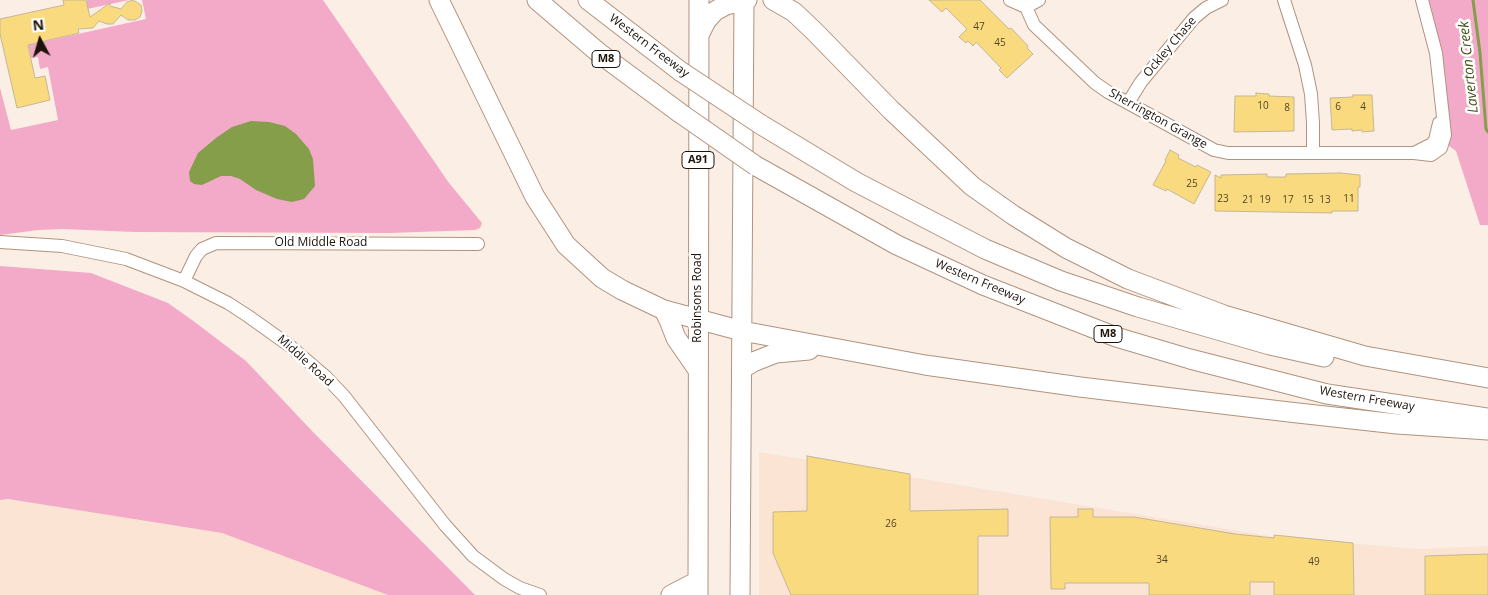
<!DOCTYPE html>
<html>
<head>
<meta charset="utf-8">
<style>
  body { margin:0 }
  #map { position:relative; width:1488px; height:595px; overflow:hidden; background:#fbeee5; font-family:"Open Sans",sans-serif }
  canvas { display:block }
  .north { position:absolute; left:15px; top:15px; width:50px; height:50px; -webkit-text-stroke:4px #fff; paint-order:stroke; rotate:354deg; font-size:14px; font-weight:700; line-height:20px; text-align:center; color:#1e130b }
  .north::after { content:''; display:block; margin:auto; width:18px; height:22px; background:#1e130b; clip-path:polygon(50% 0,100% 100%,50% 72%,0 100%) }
</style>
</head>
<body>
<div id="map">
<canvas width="1488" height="595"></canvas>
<div class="north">N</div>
</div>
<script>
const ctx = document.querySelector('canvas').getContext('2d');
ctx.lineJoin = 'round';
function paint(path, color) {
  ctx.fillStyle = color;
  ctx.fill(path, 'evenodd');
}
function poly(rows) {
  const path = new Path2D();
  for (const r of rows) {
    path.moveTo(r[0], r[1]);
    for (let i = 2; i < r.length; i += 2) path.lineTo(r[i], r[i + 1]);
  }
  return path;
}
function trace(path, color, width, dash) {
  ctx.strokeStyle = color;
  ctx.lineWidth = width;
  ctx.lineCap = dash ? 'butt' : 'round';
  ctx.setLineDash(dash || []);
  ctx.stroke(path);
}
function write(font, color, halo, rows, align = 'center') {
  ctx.font = font + ' "Open Sans",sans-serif';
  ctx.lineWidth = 5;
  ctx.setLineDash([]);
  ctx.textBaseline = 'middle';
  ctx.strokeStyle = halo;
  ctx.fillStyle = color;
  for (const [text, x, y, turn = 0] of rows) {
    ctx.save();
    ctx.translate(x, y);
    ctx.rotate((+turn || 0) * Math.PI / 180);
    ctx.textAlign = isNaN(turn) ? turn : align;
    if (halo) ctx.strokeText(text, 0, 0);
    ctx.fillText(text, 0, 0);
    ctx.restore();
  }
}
paint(poly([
  [759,452,1276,537,1419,549,1488,546,1488,595,759,595],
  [8,499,222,533,388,595,0,595,0,500]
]), '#fbe4d3');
paint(poly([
  [88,0,129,0,64,14,62,6],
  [142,0,323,0,449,183,482,223,480,228,475,230,389,233,135,232,63,229,38,230,0,235,0,88,11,130,58,120,48,67,40,69,38,57,31,58,28,45,146,19],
  [1427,0,1488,0,1488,225,1480,225,1456,151,1448,145],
  [0,266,91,273,168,303,192,320,246,361,312,431,475,595,388,595,222,533,8,499,0,500]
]), '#f3a9c8');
paint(poly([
  [251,121,269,122,285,126,296,134,309,149,313,159,315,186,304,199,292,202,277,199,256,190,240,179,231,176,221,176,202,185,194,184,190,181,189,172,198,153,216,138,232,127]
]), '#849e4a');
trace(poly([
  [1473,0,1480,53,1486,129,1488,132]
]), '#849e4a', 3);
const building = poly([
  [63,0,86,0,90,17,110,3,110,6,121,9,127,2,133,0,141,5,142,11,140,17,135,20,128,20,121,15,113,24,107,24,99,21,93,28,78,29,79,33,28,45,35,78,45,76,50,100,17,108,0,34,0,19,64,5,63,0],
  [929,0,980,0,1009,29,1011,28,1028,46,1027,48,1033,54,1007,78,999,70,1001,68,976,42,973,46,968,41,966,43,959,37,967,29,946,8,942,12,929,0],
  [1256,93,1269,94,1269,96,1294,97,1294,131,1234,132,1235,96,1256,96,1256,93],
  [1353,95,1372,95,1374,131,1362,132,1362,130,1352,131,1352,129,1332,130,1330,98,1353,97,1353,95],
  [1170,150,1179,155,1178,158,1196,167,1197,165,1211,172,1194,204,1167,189,1166,191,1153,185,1166,161,1165,160,1170,150],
  [1340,173,1360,175,1360,187,1358,187,1358,211,1332,211,1332,213,1215,211,1215,175,1221,178,1221,175,1267,174,1267,177,1286,177,1286,174,1340,173],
  [807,456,910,474,910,511,1008,509,1008,536,978,536,978,595,791,595,773,553,773,512,807,511,807,456],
  [1078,509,1093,509,1093,517,1134,517,1235,534,1274,538,1274,535,1353,543,1354,595,1274,595,1274,582,1250,582,1250,595,1149,595,1149,583,1065,583,1065,589,1051,589,1050,517,1078,517,1078,509],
  [1488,554,1488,595,1425,595,1425,556,1488,554]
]);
paint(building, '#f9da7f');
trace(building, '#c3b897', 1);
const minor = poly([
  [1010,0,1026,7,1034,25,1095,83,1108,92,1214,150,1228,153,1414,153,1431,155,1441,148,1445,135,1436,53,1422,0],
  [1284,0,1305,65,1311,94,1313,123,1313,152],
  [1026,7,1039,0],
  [1128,103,1141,82,1194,18,1206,8,1222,0],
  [1416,152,1432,144,1435,140,1439,123],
  [0,242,62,246,126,259,184,281,228,303,248,316,290,346,326,377,344,396,445,525,473,556,504,579,520,588,540,595],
  [184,281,196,256,202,249,216,243,478,244]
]);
const highway = poly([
  [439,0,535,197,566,245,602,278,622,290,664,310,742,331,925,365,1080,387,1289,412,1397,424,1488,430],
  [537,0,599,53,680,113],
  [588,0,680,71],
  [773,0,794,12,814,31,891,110,972,186,1013,215,1066,248,1128,279,1224,315,1365,356,1488,378],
  [699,35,706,21,715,11,726,5,747,0],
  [760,124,856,182,985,249,1061,281,1138,307,1270,345,1324,357],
  [756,166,897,245,983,285,1116,337,1190,359,1327,394,1488,418],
  [664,310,669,320,676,338,698,370],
  [742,369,753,362,776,353,809,350],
  [671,595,698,581],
  [698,595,699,0],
  [740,595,744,0]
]);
trace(minor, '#b1937e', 14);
trace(highway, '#b1937e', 21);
trace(minor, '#fff', 12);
trace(highway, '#fff', 19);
const highwayBridge = poly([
  [680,71,760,124],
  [680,113,756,166]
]);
trace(highwayBridge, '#b1937e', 21, []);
trace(highwayBridge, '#fff', 19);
write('10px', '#554528', null, [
  ["47",979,27],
  ["45",1000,43],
  ["10",1263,106],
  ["6",1338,107],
  ["4",1363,107],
  ["8",1287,108],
  ["25",1192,184],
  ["23",1223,199],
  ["11",1349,199],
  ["21",1248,200],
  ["19",1265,200],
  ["17",1288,200],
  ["15",1308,200],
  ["13",1325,200],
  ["26",891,524],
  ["34",1162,560],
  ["49",1314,562]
]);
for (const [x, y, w] of [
  [606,59,28],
  [698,160,32],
  [1108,334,28]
]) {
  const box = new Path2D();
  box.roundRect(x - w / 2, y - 8.5, w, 17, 4);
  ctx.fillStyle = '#fff';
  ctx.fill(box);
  trace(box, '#1e130b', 1);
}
write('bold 11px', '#1e130b', null, [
  ["M8",606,59],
  ["A91",698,160],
  ["M8",1108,334]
]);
write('12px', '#1e130b', '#fff', [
  ["Western Freeway",649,46,37],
  ["Ockley Chase",1170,47,-50],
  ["Sherrington Grange",1158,119,29],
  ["Old Middle Road",321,243],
  ["Western Freeway",980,282,23],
  ["Robinsons Road",698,298,-90],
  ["Middle Road",305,361,42],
  ["Western Freeway",1367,399,10]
]);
write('italic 14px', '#415316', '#fff', [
  ["Laverton Creek",1469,67,-96]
]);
</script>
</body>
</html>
